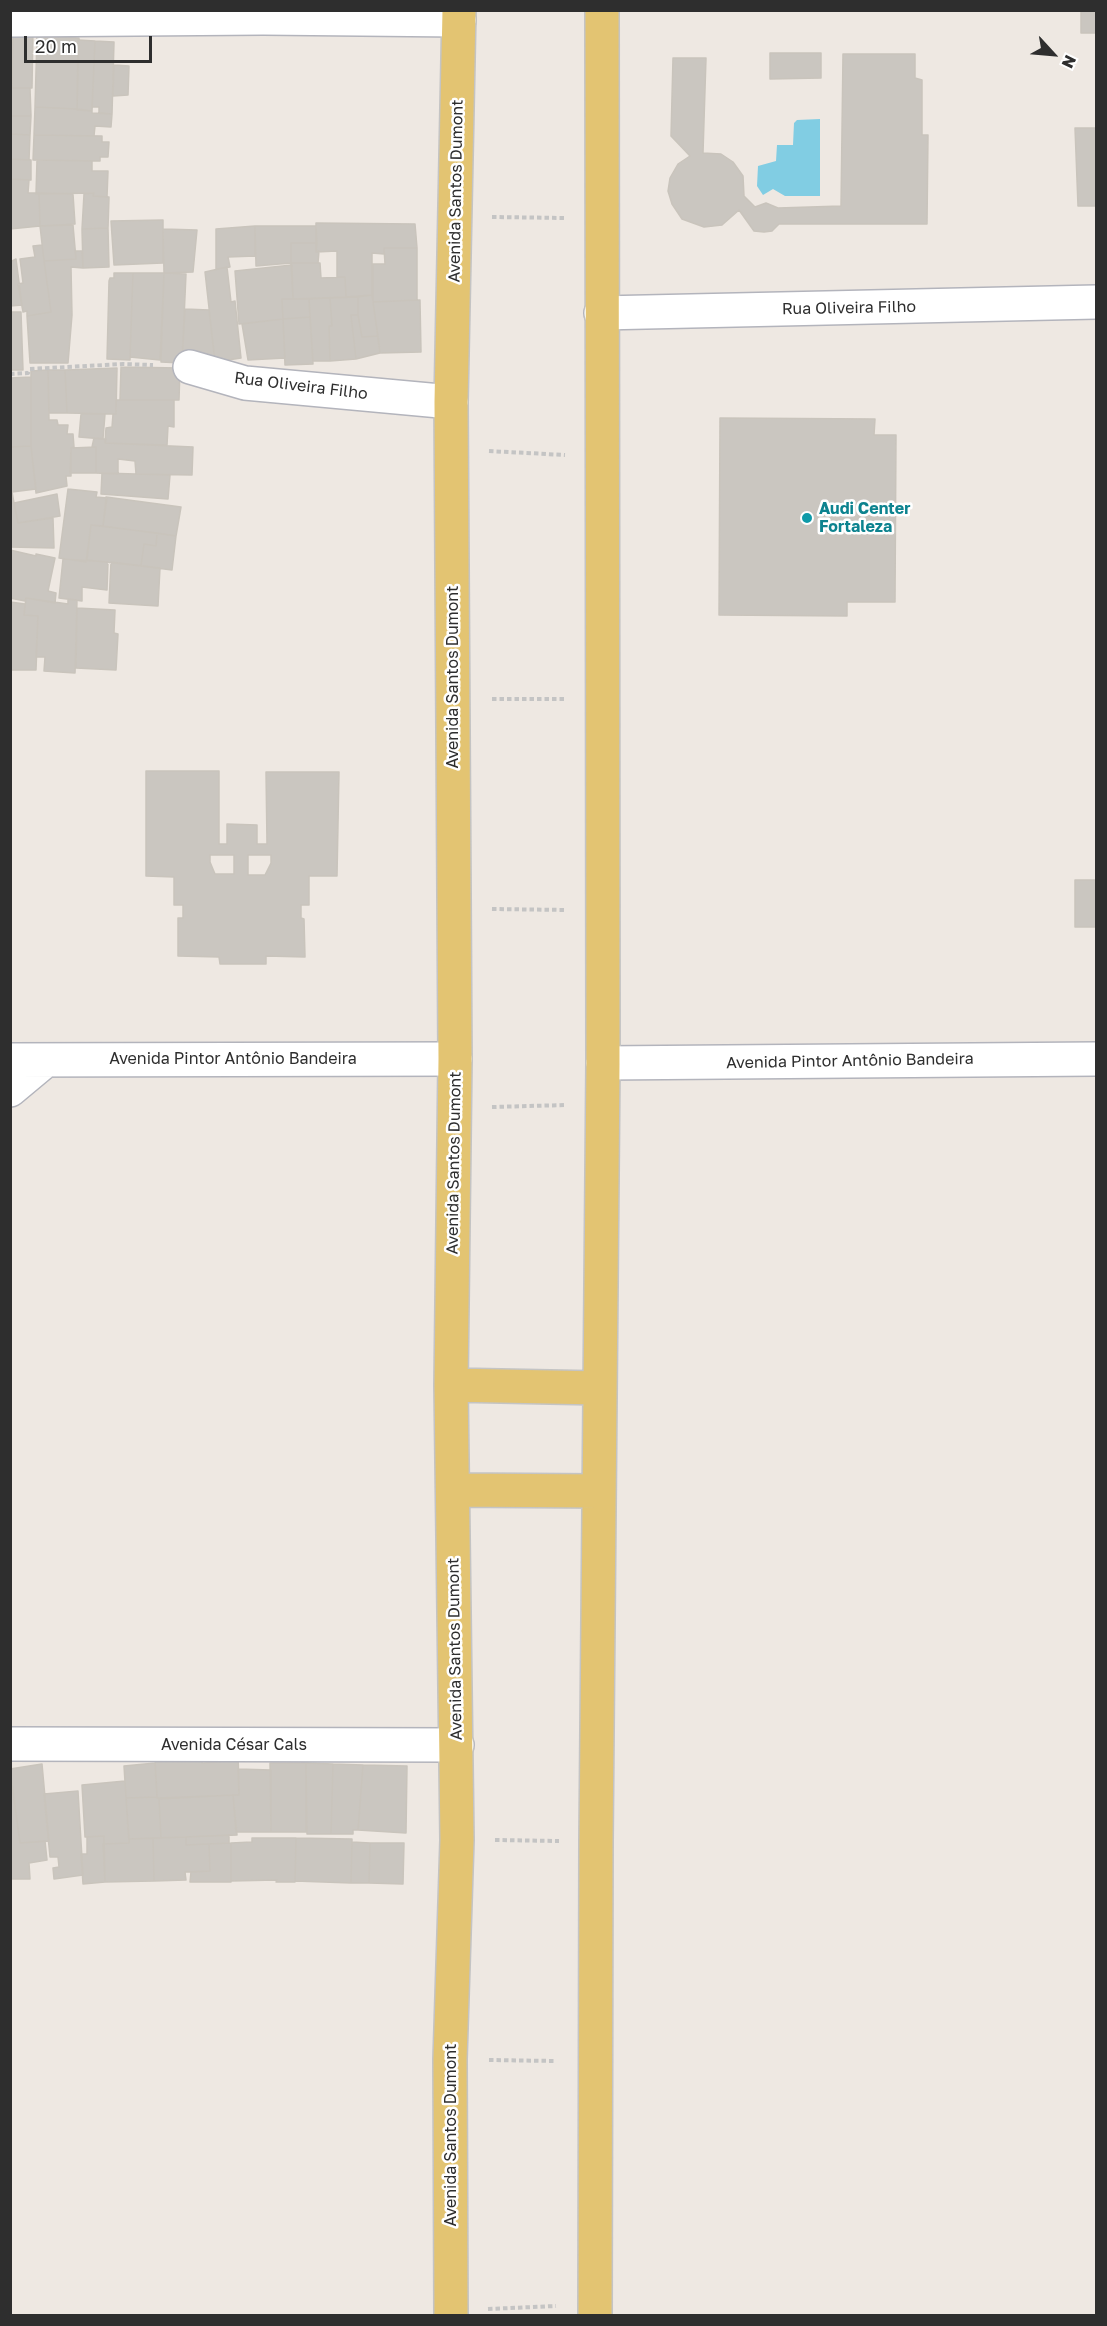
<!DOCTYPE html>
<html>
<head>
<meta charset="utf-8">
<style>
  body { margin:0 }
  #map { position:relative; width:1107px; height:2326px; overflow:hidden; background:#eee8e2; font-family:"Golos Text",sans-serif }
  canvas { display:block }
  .frame { position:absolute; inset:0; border:12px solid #2e2e2e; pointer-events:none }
  .north { position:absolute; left:1023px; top:24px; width:60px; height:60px; -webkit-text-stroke:4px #fff; paint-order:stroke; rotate:116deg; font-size:16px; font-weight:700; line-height:24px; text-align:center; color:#2e2e2e }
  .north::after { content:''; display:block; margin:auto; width:21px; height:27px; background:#2e2e2e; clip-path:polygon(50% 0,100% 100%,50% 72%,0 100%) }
  .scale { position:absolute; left:24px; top:36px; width:128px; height:27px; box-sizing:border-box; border:3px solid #2e2e2e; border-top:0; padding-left:8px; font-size:18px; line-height:21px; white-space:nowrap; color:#2e2e2e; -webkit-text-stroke:4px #fff; paint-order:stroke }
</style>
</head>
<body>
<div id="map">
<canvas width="1107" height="2326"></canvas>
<div class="frame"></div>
<div class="north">N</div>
<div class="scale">20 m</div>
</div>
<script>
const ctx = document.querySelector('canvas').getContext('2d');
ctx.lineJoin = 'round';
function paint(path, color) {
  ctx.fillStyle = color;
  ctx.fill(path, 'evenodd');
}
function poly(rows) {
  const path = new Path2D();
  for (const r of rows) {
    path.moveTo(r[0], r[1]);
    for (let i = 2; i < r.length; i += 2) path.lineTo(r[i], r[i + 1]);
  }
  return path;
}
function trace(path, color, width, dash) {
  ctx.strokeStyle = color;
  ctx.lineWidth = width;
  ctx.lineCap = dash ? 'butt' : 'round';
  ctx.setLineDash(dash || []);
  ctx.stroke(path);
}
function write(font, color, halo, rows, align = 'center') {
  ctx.font = font + ' "Golos Text",sans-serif';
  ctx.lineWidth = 5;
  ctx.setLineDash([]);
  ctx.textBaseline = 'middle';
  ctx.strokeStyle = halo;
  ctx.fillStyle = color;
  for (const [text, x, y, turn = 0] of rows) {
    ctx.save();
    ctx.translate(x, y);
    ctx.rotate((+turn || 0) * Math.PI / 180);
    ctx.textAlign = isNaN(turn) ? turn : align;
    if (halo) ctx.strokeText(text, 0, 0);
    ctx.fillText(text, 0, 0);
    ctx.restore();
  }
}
paint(poly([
  [820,119,820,196,785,196,773,189,763,195,757,186,758,166,776,161,777,145,793,145,794,123,797,120]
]), '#81cde3');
const building = poly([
  [1081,10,1096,10,1096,33,1081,33,1081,10],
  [13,29,33,30,32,88,12,88,13,29],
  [37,36,79,38,77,109,35,107,37,36],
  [78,40,95,41,92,111,77,110,78,40],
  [95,41,114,42,112,114,99,113,99,107,92,107,95,41],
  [770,53,821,53,821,78,770,79,770,53],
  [843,54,915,54,915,78,922,80,922,135,928,135,927,224,779,224,772,231,764,232,754,231,739,210,722,225,704,227,682,219,672,204,668,191,670,178,678,164,690,156,671,136,673,58,706,58,703,153,721,154,733,162,743,176,744,196,755,207,766,203,778,208,841,206,843,54],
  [114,65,129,66,128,95,113,96,114,65],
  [10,88,30,88,31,116,10,116,10,88],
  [35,107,77,109,92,111,92,113,112,114,111,127,95,126,94,136,34,135,35,107],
  [10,116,31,116,30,135,10,134,10,116],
  [1075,128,1096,128,1096,206,1078,206,1075,128],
  [10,134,30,135,29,160,10,159,10,134],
  [34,135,102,136,102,142,109,142,108,157,100,157,100,161,33,160,34,135],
  [10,159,31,160,31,180,10,179,10,159],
  [37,160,92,161,92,171,108,171,107,197,93,196,94,193,36,194,37,160],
  [10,179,29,180,28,193,39,193,40,226,10,229,10,179],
  [39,193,73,194,75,224,40,226,39,193],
  [94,193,93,196,109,197,108,228,82,229,84,194,94,193],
  [163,220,163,263,114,265,111,221,163,220],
  [316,223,415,224,417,248,384,248,384,254,372,253,372,295,346,297,345,277,337,277,337,251,316,252,316,223],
  [73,225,76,259,44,261,40,226,73,225],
  [255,226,255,256,228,257,230,267,216,269,216,229,255,226],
  [255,226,316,226,317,243,291,243,291,263,256,266,255,226],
  [108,228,109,267,83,268,82,229,108,228],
  [163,229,197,230,193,272,164,273,163,229],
  [291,243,317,243,316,252,319,251,318,263,291,263,291,243],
  [42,245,51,312,27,316,27,311,23,312,18,284,23,283,20,259,35,257,33,246,42,245],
  [384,248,417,248,417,300,373,302,373,264,385,264,384,248],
  [75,251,82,251,83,268,71,267,72,315,68,363,30,363,27,316,51,312,44,261,76,259,75,251],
  [16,259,22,305,10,306,10,262,16,259],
  [291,263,320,263,321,278,345,277,346,297,293,299,291,263],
  [292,265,293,299,282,299,283,319,239,324,235,271,292,265],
  [227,267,231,302,235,301,241,358,215,362,205,272,227,267],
  [114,273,133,273,130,360,107,359,109,281,110,278,114,278,114,273],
  [133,273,164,273,160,360,130,357,133,273],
  [164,273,186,274,182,363,161,362,164,273],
  [372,295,378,336,362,337,358,315,358,297,372,295],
  [358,297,358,315,351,315,356,359,330,361,329,326,332,326,330,298,358,297],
  [330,298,332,326,329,326,330,361,313,361,309,299,330,298],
  [282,299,309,299,310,317,283,319,282,299],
  [420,300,421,352,380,353,373,302,420,300],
  [185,309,209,310,215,362,182,363,185,309],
  [10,312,21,312,23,370,10,370,10,312],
  [351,315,358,315,362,337,378,336,380,353,356,359,351,315],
  [310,317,313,364,285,365,283,319,310,317],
  [283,319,285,358,248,360,242,324,283,319],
  [121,367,180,368,179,400,120,400,121,367],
  [117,368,116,414,67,413,65,370,117,368],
  [48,370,49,420,57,420,58,425,68,425,67,434,73,434,74,447,71,448,71,476,66,476,67,486,36,493,31,446,31,371,48,370],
  [48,370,65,370,67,413,49,413,48,370],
  [31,377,31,446,10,447,10,378,31,377],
  [116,400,174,400,174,427,168,426,167,445,105,443,106,428,112,427,113,414,116,414,116,400],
  [81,414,105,414,103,439,79,437,81,414],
  [720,418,875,419,874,435,896,435,895,602,847,602,847,616,719,615,720,418],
  [94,438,106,439,105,443,193,447,192,475,136,474,135,461,118,459,118,474,96,473,96,447,92,447,94,438],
  [31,446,36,489,12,492,14,503,10,503,10,447,31,446],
  [96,447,96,473,70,473,71,448,96,447],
  [102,473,170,475,168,499,101,494,102,473],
  [68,489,97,492,96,497,107,498,103,526,91,525,86,562,59,558,68,489],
  [57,494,60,516,18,523,14,503,57,494],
  [106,497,181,507,176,536,103,526,106,497],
  [10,503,14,503,18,523,53,518,54,548,10,547,10,503],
  [91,525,157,533,156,546,144,544,141,566,87,560,91,525],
  [157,533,176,536,172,570,141,566,144,544,156,546,157,533],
  [10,550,36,556,36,554,55,558,48,591,56,593,55,603,26,598,25,601,10,598,10,550],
  [63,559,108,562,107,590,82,587,82,601,59,598,63,559],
  [111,562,160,568,158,606,109,603,111,562],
  [26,598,68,604,68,599,77,600,75,673,44,671,45,657,36,657,38,616,24,615,26,598],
  [10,602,25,604,24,615,38,616,36,670,10,670,10,602],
  [77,608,115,610,114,633,118,634,116,670,76,668,77,608],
  [146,771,219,771,219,844,227,844,227,824,257,825,257,844,267,844,266,772,339,772,337,876,309,876,309,905,301,905,301,918,304,919,305,957,266,956,266,964,220,964,219,957,178,956,178,918,183,918,183,905,174,905,174,877,146,876,146,771],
  [210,855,234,855,234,874,215,874,210,862,210,855],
  [248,855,271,855,271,863,265,875,248,875,248,855],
  [1075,880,1096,880,1096,927,1075,927,1075,880],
  [220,1751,238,1751,239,1795,157,1798,155,1758,202,1756,202,1763,220,1762,220,1751],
  [155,1763,157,1797,126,1798,124,1766,155,1763],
  [270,1763,306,1763,306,1832,271,1832,270,1763],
  [306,1763,333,1764,331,1834,307,1834,306,1763],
  [42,1764,49,1841,20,1843,10,1769,42,1764],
  [333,1764,363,1765,358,1830,353,1830,353,1834,331,1834,333,1764],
  [363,1765,407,1766,406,1833,358,1830,363,1765],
  [238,1769,271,1770,271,1832,236,1832,233,1795,239,1795,238,1769],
  [10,1771,20,1843,45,1841,47,1860,29,1863,30,1879,10,1879,10,1771],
  [125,1781,129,1843,104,1844,104,1836,85,1837,82,1785,125,1781],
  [78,1791,83,1875,54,1879,53,1868,59,1867,58,1857,50,1857,44,1794,78,1791],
  [233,1795,237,1835,161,1838,159,1799,233,1795],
  [157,1797,159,1799,161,1838,129,1839,126,1798,157,1797],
  [229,1835,229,1843,186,1845,186,1837,229,1835],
  [104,1836,105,1882,83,1884,81,1854,87,1854,87,1837,104,1836],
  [186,1837,186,1845,209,1844,210,1871,185,1872,186,1880,154,1881,153,1838,186,1837],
  [153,1838,154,1881,105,1882,103,1844,129,1843,129,1839,153,1838],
  [252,1838,296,1838,295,1882,276,1882,277,1880,231,1881,231,1843,252,1842,252,1838],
  [296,1838,352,1839,351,1883,295,1881,296,1838],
  [352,1842,370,1843,369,1883,351,1883,352,1842],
  [231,1843,231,1882,190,1882,191,1872,210,1871,209,1844,231,1843],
  [370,1843,404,1843,403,1884,369,1883,370,1843]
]);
paint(building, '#cac6c0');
trace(building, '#c9c4bc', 1.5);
const street = poly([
  [10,20,263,18,459,20],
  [601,313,1096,302],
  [190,367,245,383,451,402],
  [10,1060,455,1059],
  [603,1063,1096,1059],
  [10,1090,46,1060],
  [10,1744,457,1745]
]);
const primary = poly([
  [451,1385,600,1388],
  [453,1490,599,1491],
  [451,2316,450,2059,457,1840,451,1385,455,1059,451,402,459,10],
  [595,2316,596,1841,603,1063,602,10]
]);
trace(street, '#b3b4bc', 36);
trace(primary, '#c4c4c4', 36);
trace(poly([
  [492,217,565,218],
  [10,374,28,373,30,369,123,364,153,365],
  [489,451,565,455],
  [492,699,566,699],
  [492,909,566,910],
  [492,1107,566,1105],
  [495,1840,559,1841],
  [489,2060,556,2061],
  [488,2309,556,2306]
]), '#c4c4c4', 4, [4.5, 3]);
trace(street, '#fff', 33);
trace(primary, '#e3c472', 33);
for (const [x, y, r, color] of [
  [807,518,6,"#0f9aa8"]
]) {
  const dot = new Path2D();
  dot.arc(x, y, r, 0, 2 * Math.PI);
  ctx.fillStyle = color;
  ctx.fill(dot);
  trace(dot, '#fff', 2);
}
write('16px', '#2e2e2e', '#fff', [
  ["Avenida Santos Dumont",456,191,-89],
  ["Rua Oliveira Filho",849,308,-1],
  ["Rua Oliveira Filho",301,386,7],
  ["Avenida Santos Dumont",453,677,-90],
  ["Avenida Pintor Antônio Bandeira",233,1059],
  ["Avenida Pintor Antônio Bandeira",850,1061,-1],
  ["Avenida Santos Dumont",454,1163,-89],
  ["Avenida Santos Dumont",455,1649,-91],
  ["Avenida César Cals",234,1745],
  ["Avenida Santos Dumont",451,2135,-90]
]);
write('bold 16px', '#0d838f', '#fff', [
  ["Audi Center",819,509],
  ["Fortaleza",819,527]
], 'left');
</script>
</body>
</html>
